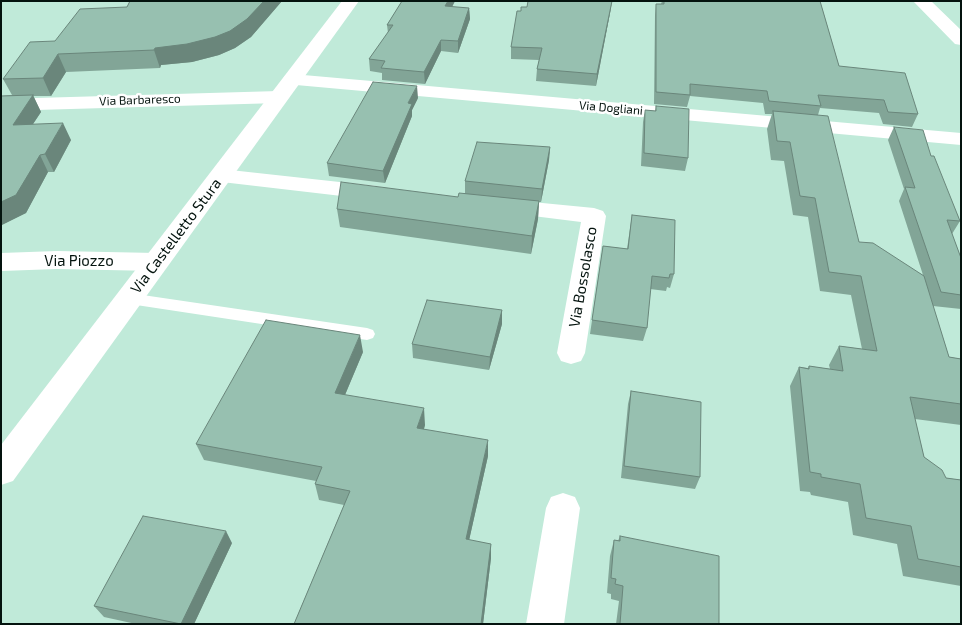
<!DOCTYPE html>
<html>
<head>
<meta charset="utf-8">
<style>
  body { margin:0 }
  #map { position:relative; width:962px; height:625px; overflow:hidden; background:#c0ead9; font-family:"Exo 2",sans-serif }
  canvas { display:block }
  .frame { position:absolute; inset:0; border:2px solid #04130e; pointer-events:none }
</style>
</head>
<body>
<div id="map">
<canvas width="962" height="625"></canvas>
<div class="frame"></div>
</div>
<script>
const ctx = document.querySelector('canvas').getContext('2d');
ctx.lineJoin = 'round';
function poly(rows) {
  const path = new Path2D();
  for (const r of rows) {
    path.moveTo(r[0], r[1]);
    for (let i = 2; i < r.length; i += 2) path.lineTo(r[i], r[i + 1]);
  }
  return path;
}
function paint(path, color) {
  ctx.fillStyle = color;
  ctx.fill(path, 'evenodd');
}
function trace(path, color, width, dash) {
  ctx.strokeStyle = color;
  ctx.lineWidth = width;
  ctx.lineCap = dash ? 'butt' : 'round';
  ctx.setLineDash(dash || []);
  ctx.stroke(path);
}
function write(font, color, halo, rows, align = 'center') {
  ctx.font = font + ' "Exo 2",sans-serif';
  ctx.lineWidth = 5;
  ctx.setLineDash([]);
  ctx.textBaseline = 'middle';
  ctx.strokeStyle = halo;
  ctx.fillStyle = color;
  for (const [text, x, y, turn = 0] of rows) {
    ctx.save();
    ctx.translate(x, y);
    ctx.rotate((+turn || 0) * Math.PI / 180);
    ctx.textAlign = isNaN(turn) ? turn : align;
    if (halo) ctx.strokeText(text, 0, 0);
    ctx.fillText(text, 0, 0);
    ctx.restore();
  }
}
paint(poly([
  [129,293,367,328,373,330,375,334,373,338,367,340,123,303,121,299,123,295,129,293]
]), '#fff');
paint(poly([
  [913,1,931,1,961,30,961,45,955,44,913,1],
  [292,74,961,133,961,145,285,84,282,80,285,76,292,74],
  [279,91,286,93,289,97,286,101,279,103,1,111,1,99,279,91],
  [221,169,376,186,384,188,388,193,384,198,376,200,213,181,210,176,213,171,221,169],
  [501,199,594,208,603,211,606,216,585,353,581,361,571,364,561,361,557,353,581,222,493,211,489,206,493,201,501,199],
  [57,251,156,253,165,256,169,262,165,268,156,271,57,269,1,271,1,253,57,251],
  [563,493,575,497,580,508,564,624,526,624,546,508,551,497,563,493]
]), '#fff');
paint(poly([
  [342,1,359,1,13,481,1,485,1,445,342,1]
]), '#fff');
paint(poly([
  [130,1,282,1,251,37,235,48,219,55,192,62,161,65,160,68,66,72,51,96,33,96,41,112,33,124,71,140,54,172,48,172,26,213,1,225,1,96,12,95,3,79,55,41,127,7],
  [402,1,455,1,452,7,469,8,470,19,458,53,441,51,425,84,382,80,382,73,370,71,369,59,388,33,387,25],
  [612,1,610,13,596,86,536,81,537,69,539,60,511,59,511,47,521,11],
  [662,1,820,1,839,66,918,114,912,127,883,124,879,113,820,108,818,115,859,242,923,275,899,201,904,189,888,140,894,127,931,156,960,221,952,234,961,258,961,309,933,306,949,357,961,359,961,425,915,419,924,457,946,478,961,480,961,586,903,576,897,544,853,535,848,502,811,495,810,492,800,491,790,386,799,367,808,368,809,366,830,369,829,365,839,346,862,349,851,295,820,291,808,217,793,215,784,161,771,160,767,129,772,114,765,114,763,103,690,96,687,107,654,104,655,15,656,4,661,4],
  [418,98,412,110,412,116,385,183,329,176,327,163],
  [656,106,688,158,685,171,641,166,643,122,645,110,655,111],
  [550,147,549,160,541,202,539,202,538,219,531,254,340,227,337,209,458,197,465,193,465,181],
  [632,215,674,274,670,288,667,287,666,291,650,289,647,328,643,341,590,334,603,246,627,249],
  [502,310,502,324,489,370,413,358,412,344],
  [363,352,345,395,425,425,424,429,488,456,469,540,491,544,491,558,483,624,294,624,344,505,319,500,315,484,316,481,204,460,196,444],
  [631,391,700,477,695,489,621,478,628,404],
  [620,536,719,624,616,624,619,601,611,599,611,594,607,593,610,556,614,540,618,541],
  [232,543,194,624,136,624,104,617,94,606]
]), '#82a597');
paint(poly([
  [264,1,282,1,251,37,235,48,219,55,192,62,161,65,160,68,154,50,155,48],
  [448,1,455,1,446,18,445,6],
  [612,1,610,13,596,86,597,74],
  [469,8,470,19,458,53,458,41],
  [441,40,441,51,425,84,424,72],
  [58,54,66,72,51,96,43,78],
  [417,86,418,98,412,110,412,116,385,183,383,171,408,103],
  [33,95,41,112,21,142,13,125],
  [63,123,71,140,54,172,45,154],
  [550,147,549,160,541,202,542,189],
  [40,155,48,172,26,213,2,225,1,223,1,202],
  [539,201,538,219,531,254,532,236],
  [502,310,502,324,489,370,490,357],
  [360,335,363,352,339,409,335,393],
  [424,408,425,425,419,444,417,428],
  [488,440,488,456,466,554,466,539],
  [226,531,232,543,194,624,181,624],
  [491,544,491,558,483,624,481,624]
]), '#6a867b');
const building = poly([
  [130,1,264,1,247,19,230,31,215,37,187,44,155,48,154,50,58,54,43,78,3,79,30,42,55,41,80,9,127,7,130,1],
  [402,1,448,1,445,6,469,8,458,41,441,40,424,72,381,68,385,61,369,59,393,25,387,25,402,1],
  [528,1,612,1,597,74,537,69,542,48,511,47,517,11,521,11,521,7,527,7,528,1],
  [664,1,820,1,839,66,905,73,918,114,888,112,884,100,818,95,821,106,769,101,767,91,690,84,690,95,656,92,656,4,664,4,664,1],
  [373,82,417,86,408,103,412,104,383,171,327,163,373,82],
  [33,95,13,125,63,123,45,154,40,155,16,195,1,202,1,96,33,95],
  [656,106,689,109,688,158,644,153,645,110,656,111,656,106],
  [773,111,828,116,859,242,873,243,924,276,949,357,961,359,961,404,910,397,924,457,942,470,946,478,961,480,961,567,918,559,911,526,866,518,860,484,821,477,821,474,810,472,799,367,809,369,809,366,843,371,839,346,877,351,861,276,829,272,815,198,800,196,790,142,777,141,773,111],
  [894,127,923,130,931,156,934,156,960,221,947,220,961,258,961,295,941,292,905,187,915,188,894,127],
  [477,142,550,147,542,189,465,181,477,142],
  [341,182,458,197,459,193,539,201,532,236,337,209,341,182],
  [632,215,675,220,674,274,670,274,669,278,652,276,647,328,592,320,603,246,628,249,632,215],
  [427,300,502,310,490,357,412,344,427,300],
  [266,320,360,335,335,393,424,408,417,428,488,440,466,539,491,544,481,624,294,624,350,491,315,484,322,467,196,444,266,320],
  [631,391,701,402,700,477,624,466,631,391],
  [143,516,226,531,181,624,94,606,143,516],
  [620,536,719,556,719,624,620,624,623,586,615,584,616,579,611,578,614,540,620,541,620,536]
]);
paint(building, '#97c0b0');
trace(building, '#6a867b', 1);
write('12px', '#04130e', '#fff', [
  ["Via Barbaresco",140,100,-2],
  ["Via Dogliani",611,108,5]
]);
write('15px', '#04130e', '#fff', [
  ["Via Castelletto Stura",176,236,-53],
  ["Via Piozzo",79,261],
  ["Via Bossolasco",583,277,-80]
]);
</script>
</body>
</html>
